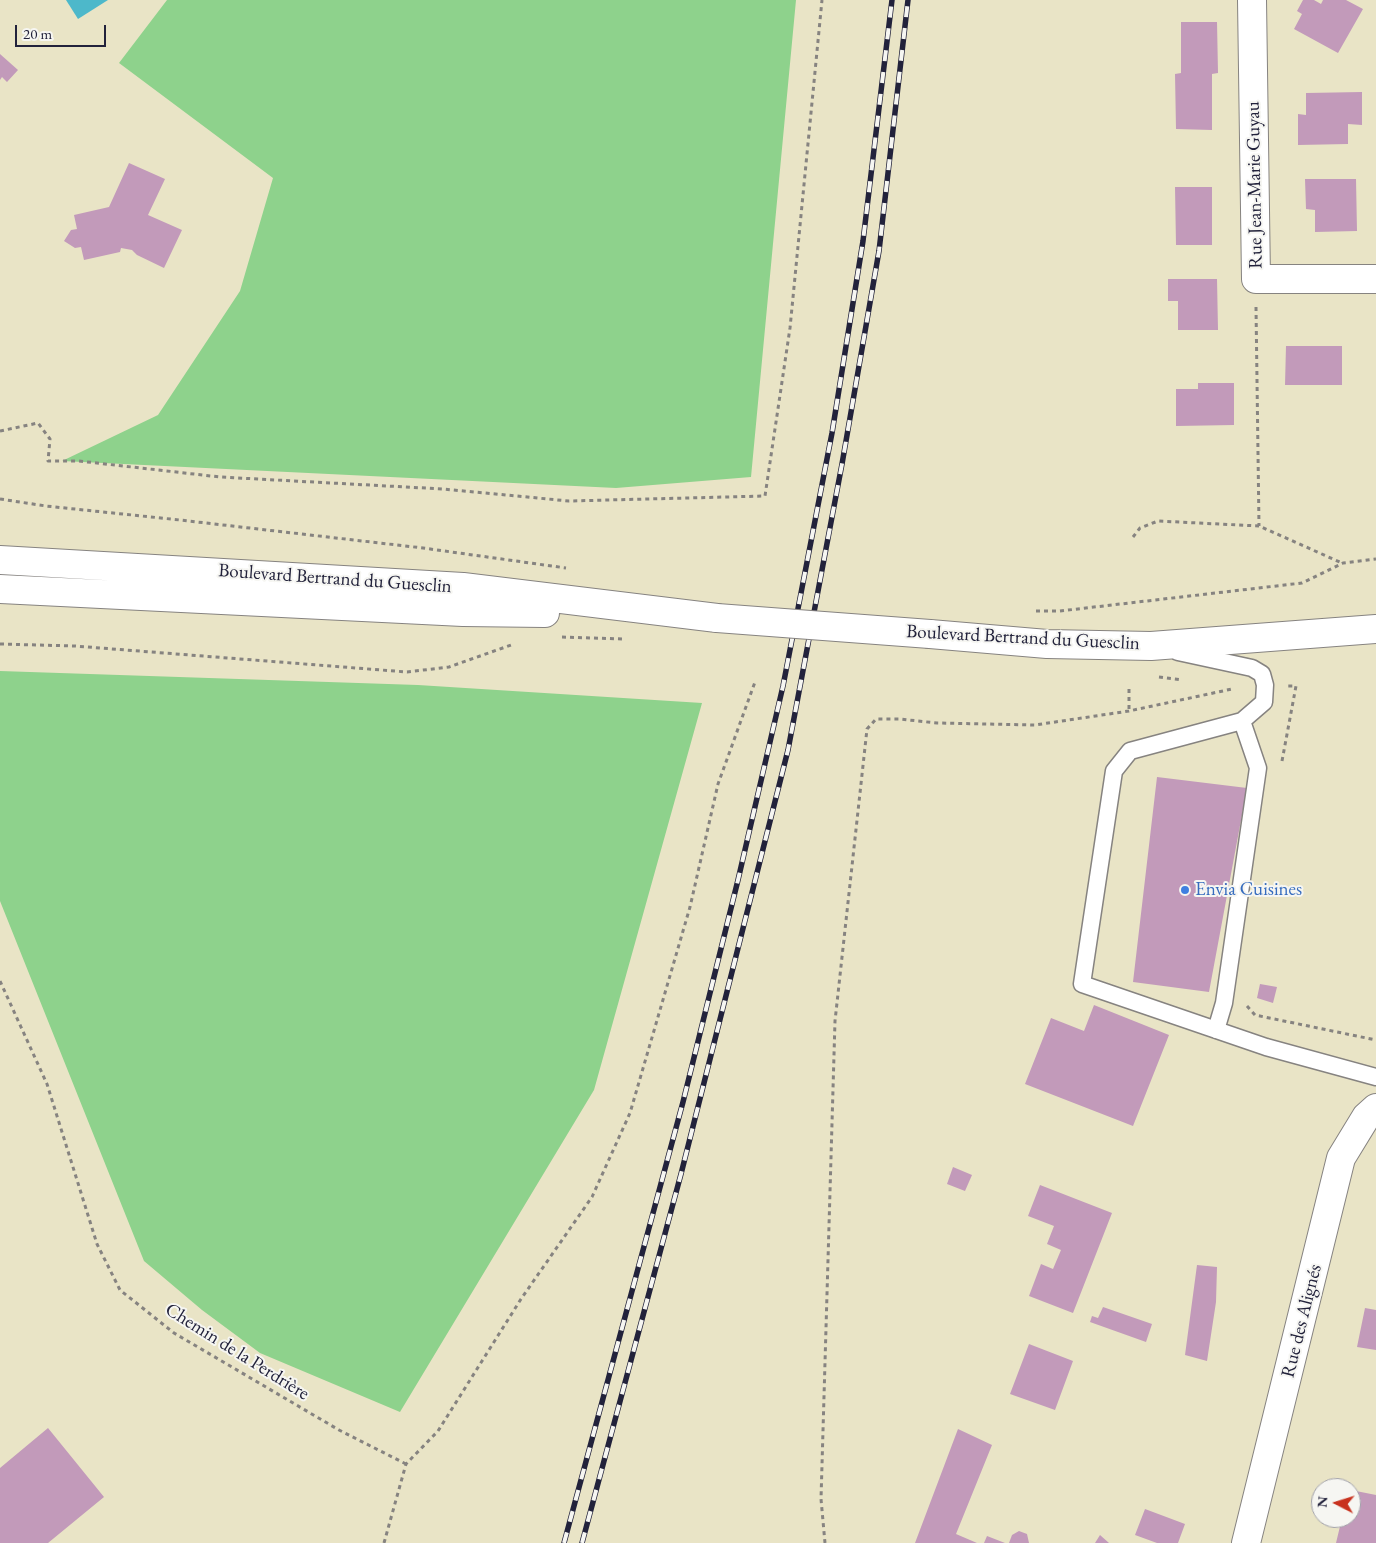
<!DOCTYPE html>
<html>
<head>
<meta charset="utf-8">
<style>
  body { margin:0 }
  #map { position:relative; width:1376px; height:1543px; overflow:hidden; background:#e9e4c6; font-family:"EB Garamond",serif }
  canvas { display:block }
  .north { position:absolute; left:1311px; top:1478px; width:50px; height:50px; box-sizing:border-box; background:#f6f6f2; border:1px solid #a1a1a9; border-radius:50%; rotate:275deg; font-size:14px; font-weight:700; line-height:20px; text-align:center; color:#22223b }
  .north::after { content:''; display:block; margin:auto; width:18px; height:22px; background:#c8321e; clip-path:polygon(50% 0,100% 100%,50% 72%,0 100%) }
  .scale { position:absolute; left:15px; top:25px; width:91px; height:22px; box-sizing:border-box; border:2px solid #22223b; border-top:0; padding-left:6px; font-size:15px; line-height:18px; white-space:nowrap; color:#22223b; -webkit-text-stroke:4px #f6f6f2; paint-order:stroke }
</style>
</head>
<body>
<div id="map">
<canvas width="1376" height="1543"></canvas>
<div class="north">N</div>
<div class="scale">20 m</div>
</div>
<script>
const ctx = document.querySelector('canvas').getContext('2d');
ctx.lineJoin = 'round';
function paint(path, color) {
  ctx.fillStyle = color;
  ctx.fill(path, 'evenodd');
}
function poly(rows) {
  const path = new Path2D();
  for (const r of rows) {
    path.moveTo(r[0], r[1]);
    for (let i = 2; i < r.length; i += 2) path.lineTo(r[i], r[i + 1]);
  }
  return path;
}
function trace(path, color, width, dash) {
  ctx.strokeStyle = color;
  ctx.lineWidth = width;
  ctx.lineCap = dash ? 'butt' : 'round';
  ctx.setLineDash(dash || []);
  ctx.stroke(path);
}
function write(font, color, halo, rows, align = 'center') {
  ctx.font = font + ' "EB Garamond",serif';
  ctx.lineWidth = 4;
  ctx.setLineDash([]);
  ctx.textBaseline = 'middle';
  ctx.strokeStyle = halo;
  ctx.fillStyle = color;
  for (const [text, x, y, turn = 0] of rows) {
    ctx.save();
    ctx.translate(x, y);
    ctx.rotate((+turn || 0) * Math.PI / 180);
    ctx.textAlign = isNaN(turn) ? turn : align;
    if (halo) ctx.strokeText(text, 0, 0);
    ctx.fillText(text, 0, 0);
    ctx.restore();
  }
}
paint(poly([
  [167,0,796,0,751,477,616,488,62,461,158,415,240,291,273,178,119,63],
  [0,671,418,685,702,703,594,1090,400,1412,260,1353,202,1310,144,1261,0,901]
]), '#8ed28c');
paint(poly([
  [66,0,108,0,78,19]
]), '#4db8ca');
paint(poly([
  [1303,0,1314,0,1321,4,1323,0,1346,0,1363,9,1338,53,1294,29,1302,14,1297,11],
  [1181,22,1217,22,1218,73,1212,74,1212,130,1176,129,1175,74,1181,73],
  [0,54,18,70,7,82,2,77,0,80],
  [1362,92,1362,125,1348,124,1348,144,1298,145,1298,114,1306,115,1306,93],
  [129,163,165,179,148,215,182,230,164,268,137,255,132,250,121,248,120,252,84,260,81,247,75,248,64,241,71,230,77,229,74,215,109,207],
  [1305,179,1356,179,1357,231,1315,232,1315,210,1306,209],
  [1175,187,1212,187,1212,245,1176,245],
  [1168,279,1217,279,1218,330,1178,330,1178,301,1168,301],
  [1286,346,1342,346,1342,385,1285,385],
  [1198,383,1234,383,1234,425,1176,426,1176,389,1198,389],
  [1157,777,1247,788,1209,992,1133,982],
  [1260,984,1277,987,1273,1003,1257,998],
  [1094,1005,1169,1035,1133,1126,1025,1084,1051,1018,1084,1031],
  [953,1167,972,1175,965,1191,947,1184],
  [1040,1185,1112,1213,1073,1313,1029,1296,1041,1264,1053,1269,1061,1250,1047,1244,1054,1226,1028,1216],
  [1197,1265,1217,1267,1216,1302,1207,1361,1185,1355],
  [1103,1307,1152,1324,1146,1342,1090,1322,1092,1316,1098,1318],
  [1365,1308,1376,1310,1376,1350,1357,1347],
  [1029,1344,1073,1361,1055,1410,1010,1394],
  [48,1428,104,1497,48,1543,0,1543,0,1468],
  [958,1429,992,1445,956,1534,977,1543,915,1543],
  [1351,1490,1376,1495,1376,1543,1336,1543,1342,1518,1351,1518],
  [1145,1509,1185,1524,1178,1543,1157,1543,1135,1535],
  [1019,1531,1027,1534,1029,1543,1009,1543,1012,1535],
  [1100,1535,1109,1543,1095,1543],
  [987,1536,1005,1543,984,1543]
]), '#c29aba');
const lane = poly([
  [1178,652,1252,668,1262,674,1265,685,1264,702,1242,721,1130,751,1114,771,1082,984,1266,1047,1376,1077],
  [1216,1030,1224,1003,1258,768,1242,721]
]);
const street = poly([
  [1252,0,1256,279,1376,279],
  [1246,1543,1341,1158,1366,1117,1376,1108]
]);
const primary = poly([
  [0,560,463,587,717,618],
  [0,589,463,612,545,613],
  [930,634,1047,644,1151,646,1376,629]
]);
trace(lane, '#868380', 19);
trace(street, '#868380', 30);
trace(primary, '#868380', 30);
trace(poly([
  [1256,307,1259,526],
  [0,431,38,423,50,439,48,461,79,461,220,477,443,489,569,501,765,496,790,328,822,0],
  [0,499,46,506,180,520,423,548,566,568],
  [1133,537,1140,528,1158,521,1259,526,1342,563],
  [1036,611,1060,611,1302,583,1343,563,1376,559],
  [562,637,623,639],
  [0,644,75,646,407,672,449,667,514,644],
  [1159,677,1182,680],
  [1129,689,1129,711],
  [1282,761,1296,686,1288,686],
  [0,981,47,1084,97,1244,120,1290,174,1333,339,1430,406,1464],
  [1247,1006,1255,1015,1376,1040],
  [384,1543,406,1464,438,1431,521,1299,592,1197,630,1113,690,907,718,784,755,682],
  [825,1543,821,1499,835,1021,867,729,876,719,899,719,937,723,1035,725,1129,711,1232,689]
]), '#868380', 3, [4, 4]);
trace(lane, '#fff', 16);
trace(street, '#fff', 28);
trace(primary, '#fff', 28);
const rail = poly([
  [564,1543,683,1102,738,880,783,686,832,433,863,241,892,0],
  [582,1543,681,1174,788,750,842,464,879,251,908,0]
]);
trace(rail, '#22223b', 5.5);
trace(rail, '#f6f6f2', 4, [11]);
const primaryBridge = poly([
  [717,618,930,634]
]);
trace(primaryBridge, '#868380', 30, []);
trace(primaryBridge, '#fff', 28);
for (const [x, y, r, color] of [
  [1185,890,5,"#3f7fe0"]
]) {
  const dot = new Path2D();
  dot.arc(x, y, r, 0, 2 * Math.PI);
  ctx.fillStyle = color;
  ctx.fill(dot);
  trace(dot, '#f6f6f2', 2);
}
write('19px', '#22223b', '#f6f6f2', [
  ["Rue Jean-Marie Guyau",1255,185,-91],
  ["Boulevard Bertrand du Guesclin",335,579,4],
  ["Boulevard Bertrand du Guesclin",1023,638,3],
  ["Rue des Alignés",1302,1321,-76],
  ["Chemin de la Perdrière",237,1352,32]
]);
write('19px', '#366cbe', '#f6f6f2', [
  ["Envia Cuisines",1195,890]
], 'left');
</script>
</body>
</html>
